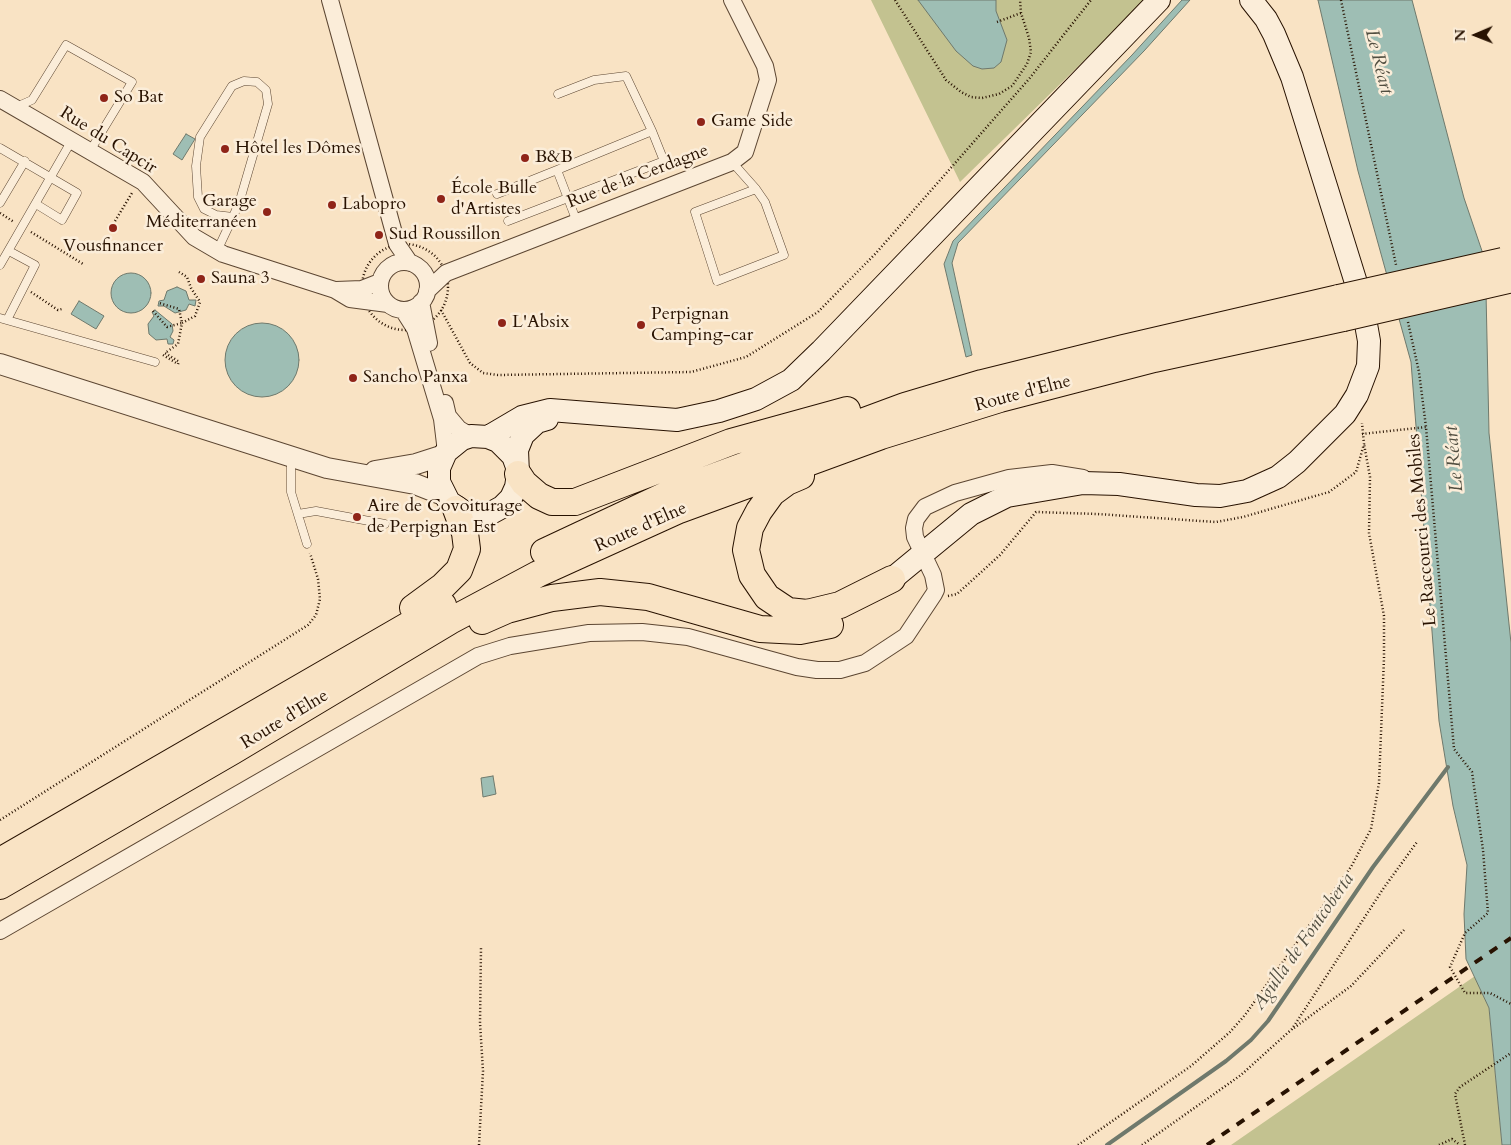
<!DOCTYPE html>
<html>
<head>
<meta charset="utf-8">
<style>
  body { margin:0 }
  #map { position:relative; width:1511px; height:1145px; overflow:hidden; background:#f9e3c4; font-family:Cardo,serif }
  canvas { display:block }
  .north { position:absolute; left:1451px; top:10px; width:50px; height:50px; -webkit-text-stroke:4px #fbedd9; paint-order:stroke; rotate:269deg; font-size:14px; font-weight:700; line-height:20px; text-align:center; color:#281201 }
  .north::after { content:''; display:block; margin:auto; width:18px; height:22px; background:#281201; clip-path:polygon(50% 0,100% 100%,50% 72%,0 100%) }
</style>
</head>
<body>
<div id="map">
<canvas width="1511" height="1145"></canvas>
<div class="north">N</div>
</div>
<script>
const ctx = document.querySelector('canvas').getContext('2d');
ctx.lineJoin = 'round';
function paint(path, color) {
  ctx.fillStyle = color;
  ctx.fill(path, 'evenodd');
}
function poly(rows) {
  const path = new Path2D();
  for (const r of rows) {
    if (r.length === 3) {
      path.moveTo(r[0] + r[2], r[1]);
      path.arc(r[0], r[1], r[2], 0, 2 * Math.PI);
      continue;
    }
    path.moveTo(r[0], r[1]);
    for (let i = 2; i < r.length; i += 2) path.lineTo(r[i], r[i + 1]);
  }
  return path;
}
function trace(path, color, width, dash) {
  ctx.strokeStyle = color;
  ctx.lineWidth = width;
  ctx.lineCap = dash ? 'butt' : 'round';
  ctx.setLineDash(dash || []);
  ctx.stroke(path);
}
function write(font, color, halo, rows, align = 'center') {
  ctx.font = font + ' Cardo,serif';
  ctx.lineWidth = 5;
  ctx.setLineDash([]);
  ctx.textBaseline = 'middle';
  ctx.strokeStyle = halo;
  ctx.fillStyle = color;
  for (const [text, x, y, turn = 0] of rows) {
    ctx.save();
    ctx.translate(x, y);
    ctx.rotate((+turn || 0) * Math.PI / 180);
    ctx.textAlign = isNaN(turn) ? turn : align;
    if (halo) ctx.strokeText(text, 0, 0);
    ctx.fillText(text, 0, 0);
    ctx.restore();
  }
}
paint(poly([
  [871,0,1146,0,960,182],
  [1475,976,1489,1008,1502,1145,1231,1145]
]), '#c3c290');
const water = poly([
  [918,0,996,0,996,11,1007,40,1001,62,994,68,982,69,973,66,956,51,918,0],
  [1182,0,1190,0,1144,51,958,243,952,263,972,355,966,357,944,264,953,241,1132,55,1182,0],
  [1318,0,1412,0,1464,198,1482,251,1486,292,1489,433,1511,643,1511,1145,1502,1145,1489,1008,1466,959,1464,914,1467,865,1453,806,1439,721,1411,362,1358,171,1318,0],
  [186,134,195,139,182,160,173,154,186,134],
  [131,293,20],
  [177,287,186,291,189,300,196,300,195,306,189,304,186,310,175,313,164,306,158,306,159,301,164,300,167,291,177,287],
  [79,301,104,316,96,329,71,314,79,301],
  [155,310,172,324,173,331,170,337,174,340,173,344,168,344,167,339,156,340,149,334,148,324,154,316,152,312,155,310],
  [262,360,37],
  [493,776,496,794,483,797,481,778,493,776]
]);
paint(water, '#9ebeb4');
trace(water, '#6f796c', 1);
trace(poly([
  [1107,1145,1226,1061,1251,1040,1268,1021,1373,867,1448,767]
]), '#6f796c', 4);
const service = poly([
  [558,94,594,80,626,76,652,131,557,170,577,222],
  [16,107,32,100,66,45,132,82,90,151],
  [0,148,77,193,62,220,36,204],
  [732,162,756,189,765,202,784,255,717,281,695,212,756,189],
  [497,194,557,170],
  [0,203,25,161],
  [508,221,664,161,652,131],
  [217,251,233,217,240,200,268,104,266,90,257,82,244,81,232,86,200,137,196,166,198,197,204,209,216,215,233,217],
  [0,265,72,140],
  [0,318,155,362],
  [7,320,35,265,9,251],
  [291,457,291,492,307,544],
  [298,514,316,511,385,524]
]);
const minor = poly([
  [330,0,397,244,410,263],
  [0,99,143,182,194,237,223,254,335,290,350,299,388,304],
  [404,286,24],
  [336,290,362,289,380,282],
  [427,291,446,273,732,162,745,152,768,80,765,66,732,0],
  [421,302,429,343],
  [403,310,415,329,442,419,446,452],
  [445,403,448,416,459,429,471,436],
  [0,931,445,675,478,656,510,646,589,633,642,632,688,637,797,667,817,670,840,670,865,663,906,636,934,594,936,590,933,575,915,537,914,528,916,519,925,507,955,493,1009,478,1052,473,1083,478]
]);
const tertiary = poly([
  [0,364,327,468,415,484,443,495],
  [375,471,416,464,444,455]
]);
const secondary = poly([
  [488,437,522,417,550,410,677,420,719,411,756,399,791,380,821,351,1159,0],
  [517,467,513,456,498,441,488,437,471,436,462,439,446,452,439,468,439,482,449,502,467,514,479,516,491,513,502,507,511,498,516,487,518,474,517,450,523,435,537,422,547,419],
  [892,579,971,514,1007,496,1083,483,1119,484,1196,495,1220,496,1247,491,1278,477,1297,462,1345,414,1357,395,1368,366,1369,341,1362,302,1292,77,1274,34,1266,19,1251,0]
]);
const trunk = poly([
  [518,474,524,483,539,496,552,502,575,502,731,442,847,410],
  [801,476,787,482,772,493,759,511,750,528,746,550,752,575,767,597,788,611,807,613,840,605,892,579],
  [544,552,670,493,905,406,982,383,1123,348,1339,298],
  [413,608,443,586,459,570,467,549,465,533,456,509],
  [482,621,507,610,552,598,600,592,648,597,760,629,800,631,830,625],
  [0,861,443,605],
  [0,886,233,751,450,621,538,574,679,510,881,436,1000,399,1154,359,1343,318]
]);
trace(service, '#5c4632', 9);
trace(minor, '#5c4632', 18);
trace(tertiary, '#5c4632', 22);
trace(secondary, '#281201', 24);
trace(trunk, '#281201', 28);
trace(poly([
  [895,0,946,80,961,92,971,97,982,98,999,94,1012,86,1027,64,1031,52,1029,38,1021,13,1020,0],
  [1341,0,1396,265],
  [997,22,1021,13],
  [0,213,14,222],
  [115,221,132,193],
  [31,232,83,264],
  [405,287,43],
  [31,292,58,310,62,309],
  [441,310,470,363,483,373,498,375,691,372,746,357,818,312,876,253,1029,79,1091,0],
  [153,311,167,327,182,323,179,309,159,303],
  [1408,322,1419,372,1426,427,1454,749,1472,772,1483,850,1488,913,1465,933,1450,967,1465,993,1490,993,1511,1004],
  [163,355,178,364,179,361],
  [178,361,165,353,178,344,182,323,195,316,200,302,191,288,187,277,179,272],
  [1362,434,1426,427],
  [948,596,957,594,1000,555,1036,512,1097,514,1216,522,1243,517,1329,492,1356,472,1364,444,1362,423],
  [0,820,308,625,316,615,320,599,318,579,310,553],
  [1294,1028,1351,986,1404,930],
  [479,1145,483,1071,480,1023,481,948],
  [1078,1145,1191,1066,1230,1032,1245,1015,1351,867,1371,829,1379,783,1384,658,1384,616,1369,533,1370,477,1364,444],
  [1142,1145,1241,1075,1292,1029,1383,889,1417,842],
  [1439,1145,1452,1139,1460,1145],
  [1465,1145,1455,1094,1460,1087,1511,1053]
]), '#281201', 2.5, [1, 2.5]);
trace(service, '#fbedd9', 8);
trace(minor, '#fbedd9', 16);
trace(tertiary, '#fbedd9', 20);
trace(secondary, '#fbedd9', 22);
trace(trunk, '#f9e3c4', 26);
trace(poly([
  [1207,1145,1511,938]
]), '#281201', 4, [9, 9]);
const trunkBridge = poly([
  [1339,298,1503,261],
  [1343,318,1508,280]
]);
trace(trunkBridge, '#281201', 28, []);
trace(trunkBridge, '#f9e3c4', 26);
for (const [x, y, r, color] of [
  [104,98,5,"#8f2418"],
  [701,122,5,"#8f2418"],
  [225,149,5,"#8f2418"],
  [525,158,5,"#8f2418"],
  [441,199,5,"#8f2418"],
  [332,205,5,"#8f2418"],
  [267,212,5,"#8f2418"],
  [113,228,5,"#8f2418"],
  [379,235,5,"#8f2418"],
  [201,279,5,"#8f2418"],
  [502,323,5,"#8f2418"],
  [641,325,5,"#8f2418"],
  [353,378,5,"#8f2418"],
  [357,517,5,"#8f2418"]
]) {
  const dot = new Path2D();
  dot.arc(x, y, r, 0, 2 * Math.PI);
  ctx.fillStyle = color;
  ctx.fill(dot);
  trace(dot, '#fbedd9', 2);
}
write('18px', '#281201', '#fbedd9', [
  ["So Bat",114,98],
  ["Game Side",711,122],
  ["Hôtel les Dômes",235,149],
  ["B&B",535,158],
  ["École Bulle",451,189],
  ["d'Artistes",451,210],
  ["Garage",257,202,"right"],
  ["Méditerranéen",257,223,"right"],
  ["Labopro",342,205],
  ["Sud Roussillon",389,235],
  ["Vousfinancer",113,247,"center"],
  ["Sauna 3",211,279],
  ["Perpignan",651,315],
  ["Camping-car",651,336],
  ["L'Absix",512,323],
  ["Sancho Panxa",363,378],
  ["Aire de Covoiturage",367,507],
  ["de Perpignan Est",367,528]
], 'left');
write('18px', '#281201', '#fbedd9', [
  ["Rue du Capcir",108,141,32],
  ["Rue de la Cerdagne",638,177,-21],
  ["Route d'Elne",1023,394,-15],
  ["Route d'Elne",641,528,-24],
  ["Le Raccourci des Mobiles",1423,530,-95],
  ["Route d'Elne",285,720,-31]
]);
write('italic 19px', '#514e40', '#fbedd9', [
  ["Le Réart",1378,62,76],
  ["Le Réart",1455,459,-95],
  ["Agulla de Fontcoberta",1304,942,-55]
]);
</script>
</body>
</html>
